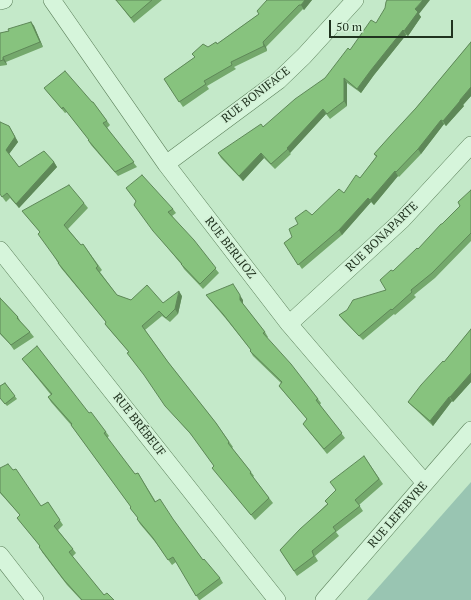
<!DOCTYPE html>
<html>
<head>
<meta charset="utf-8">
<style>
  body { margin:0 }
  #map { position:relative; width:471px; height:600px; overflow:hidden; background:#c4e9c9; font-family:"PT Serif",serif }
  canvas { display:block }
  .scale { position:absolute; left:329px; top:20px; width:124px; height:18px; box-sizing:border-box; border:2px solid #20331f; border-top:0; padding-left:5px; font-size:12px; line-height:14px; white-space:nowrap; color:#20331f; -webkit-text-stroke:3px #d3f1d7; paint-order:stroke }
</style>
</head>
<body>
<div id="map">
<canvas width="471" height="600"></canvas>
<div class="scale">50 m</div>
</div>
<script>
const ctx = document.querySelector('canvas').getContext('2d');
ctx.lineJoin = 'round';
function paint(path, color) {
  ctx.fillStyle = color;
  ctx.fill(path, 'evenodd');
}
function poly(rows) {
  const path = new Path2D();
  for (const r of rows) {
    path.moveTo(r[0], r[1]);
    for (let i = 2; i < r.length; i += 2) path.lineTo(r[i], r[i + 1]);
  }
  return path;
}
function trace(path, color, width, dash) {
  ctx.strokeStyle = color;
  ctx.lineWidth = width;
  ctx.lineCap = dash ? 'butt' : 'round';
  ctx.setLineDash(dash || []);
  ctx.stroke(path);
}
function write(font, color, halo, rows, align = 'center') {
  ctx.font = font + ' "PT Serif",serif';
  ctx.lineWidth = 3;
  ctx.setLineDash([]);
  ctx.textBaseline = 'middle';
  ctx.strokeStyle = halo;
  ctx.fillStyle = color;
  for (const [text, x, y, turn = 0] of rows) {
    ctx.save();
    ctx.translate(x, y);
    ctx.rotate((+turn || 0) * Math.PI / 180);
    ctx.textAlign = isNaN(turn) ? turn : align;
    if (halo) ctx.strokeText(text, 0, 0);
    ctx.fillText(text, 0, 0);
    ctx.restore();
  }
}
paint(poly([
  [471,482,471,600,367,600]
]), '#99c5b2');
const minor = poly([
  [52,0,166,164,289,324,425,483],
  [0,1,4,0],
  [166,164,278,81,304,56,355,0],
  [0,250,277,600],
  [289,324,402,220,471,145],
  [0,555,35,600],
  [324,600,471,430]
]);
trace(minor, '#5d815c', 18);
trace(minor, '#d6f5db', 17);
paint(poly([
  [116,0,162,0,134,23],
  [267,0,312,0,304,10,303,9,266,47,267,51,234,67,236,69,207,86,209,89,183,107,164,79,195,57,208,47,217,44,259,14],
  [419,14,421,17,408,36,406,35,374,75,361,93,347,83,347,106,330,119,326,114,290,153,291,154,275,169,264,158,243,181,221,158,218,153,263,127,325,78,350,50,376,23],
  [31,22,34,26,43,47,6,62,7,65,0,66,0,33,9,31],
  [471,42,471,96,463,105,464,106,446,126,444,124,421,154,399,177,398,176,374,205,371,202,342,235,302,269,284,243,292,237,312,215,344,193,360,178,376,157,374,154,416,108],
  [44,88,92,102,93,102,110,125,107,128,137,167,118,176,91,145,88,140,89,140,67,112,65,113],
  [9,126,18,142,9,154,19,167,54,162,57,167,19,208,10,198,6,202,0,194],
  [126,188,173,209,176,213,172,216,219,273,203,289,184,269,181,264,157,235,137,209,136,201],
  [471,190,471,241,435,278,414,295,416,297,395,315,394,314,363,340,343,320,339,315,386,290,393,271,418,249,460,206],
  [84,203,88,208,68,229,81,245,83,244,102,270,100,272,117,295,131,300,163,303,182,296,178,314,170,322,162,316,145,330,168,362,216,423,233,447,232,448,251,472,254,476,253,477,273,503,255,520,216,472,212,468,214,466,194,438,169,410,129,352,108,328,105,324,106,322,61,268,40,232,22,211],
  [206,295,243,300,243,304,265,332,268,337,267,338,318,399,321,403,320,405,345,438,327,454,303,424,307,419,283,391,279,386,281,383,253,356,250,351,251,350,226,319,209,299],
  [0,298,18,317,21,322,30,332,34,337,14,350,9,343,0,334],
  [471,329,471,382,453,402,452,401,433,426,412,406,408,402,444,362],
  [22,359,89,413,106,432,109,436,107,438,135,474,138,473,156,502,175,522,203,560,220,578,223,583,200,600,199,600,176,562,172,565,156,543,140,524,137,519,138,518,130,508,131,507,71,425,51,402,48,397,51,395],
  [5,383,17,399,7,406,0,398,0,386],
  [364,456,383,484,359,505,363,511,336,532,339,536,315,556,318,561,297,576,280,550,327,504,336,490],
  [0,468,41,506,48,502,63,525,58,530,76,553,72,557,104,595,114,600,81,600,67,585,42,552,40,546,17,518,20,515,0,493]
]), '#74a86c');
paint(poly([
  [305,0,312,0,304,10,301,5],
  [423,0,430,0,419,14,421,17,408,36,404,31,415,9],
  [31,22,34,26,43,47,40,42],
  [403,30,406,35,374,75,361,93,357,89,371,70],
  [263,42,266,47,267,51,264,46],
  [3,57,6,62,7,65,3,60],
  [344,78,347,83,347,106,344,101],
  [471,87,471,96,463,105,464,106,446,126,443,121],
  [323,109,326,114,290,153,287,148],
  [441,120,444,124,421,154,418,149],
  [9,126,18,142,9,154,6,150],
  [261,153,264,158,243,181,239,176],
  [54,162,57,167,19,208,16,204],
  [395,171,398,176,374,205,370,200],
  [368,198,371,202,342,235,339,230],
  [236,289,243,300,243,305,240,300],
  [179,291,182,296,178,314,175,309],
  [471,373,471,382,453,402,450,397],
  [449,397,452,401,433,426,430,421]
]), '#5e8858');
const building = poly([
  [116,0,152,0,131,18,116,0],
  [267,0,305,0,301,5,299,5,263,42,264,46,231,62,232,65,204,81,206,84,179,102,164,79,195,57,192,54,203,44,208,47,216,42,217,44,259,14,257,11,267,0],
  [387,0,423,0,415,9,418,12,404,31,403,30,371,70,357,89,344,78,344,101,327,114,323,109,287,148,288,149,271,164,261,153,239,176,218,153,261,124,263,127,295,99,325,78,348,48,350,50,371,20,376,23,385,8,386,2,387,0],
  [31,22,40,42,3,57,3,60,0,61,0,33,9,31,8,29,31,22],
  [471,42,471,87,460,100,460,101,443,121,441,120,418,149,396,172,395,171,370,200,368,198,339,230,298,265,284,243,292,237,289,229,298,224,295,218,306,210,312,215,339,189,344,193,356,175,360,178,377,156,374,154,391,135,416,108,471,42],
  [65,71,92,102,93,102,107,121,103,123,134,162,115,172,88,140,89,140,63,107,62,109,44,88,65,71],
  [0,122,9,126,15,137,6,150,19,167,44,151,54,162,16,204,7,193,2,197,0,194,0,122],
  [142,175,173,209,168,212,194,240,216,268,200,284,181,264,182,264,153,231,134,205,136,201,126,188,142,175],
  [69,185,84,203,64,225,81,245,83,244,98,266,96,268,117,295,131,300,147,285,163,303,179,291,175,309,166,318,159,311,142,326,168,362,216,423,229,442,228,443,251,472,250,473,269,498,251,515,212,468,214,466,190,433,165,406,144,375,127,353,129,352,105,324,106,322,58,263,59,263,38,234,40,232,22,211,69,185],
  [471,190,471,233,432,273,411,290,412,292,392,310,391,309,359,336,339,315,347,310,353,300,386,290,380,280,391,270,393,271,417,248,418,249,441,224,442,224,460,206,458,202,471,190],
  [233,284,240,295,240,300,265,332,263,333,291,364,318,399,316,400,342,433,324,449,303,424,307,419,279,386,282,382,250,351,251,350,223,314,206,295,233,284],
  [0,298,18,317,17,318,30,332,11,345,0,333,0,298],
  [471,329,471,373,450,397,449,397,430,421,408,402,421,385,443,361,444,362,471,329],
  [37,346,89,413,91,412,106,432,104,433,135,474,138,473,155,502,160,499,173,519,203,560,204,559,220,578,196,596,173,557,168,560,153,538,137,519,138,518,130,508,131,507,71,425,72,424,48,397,52,394,22,359,37,346],
  [5,383,15,396,5,404,0,398,0,386,5,383],
  [364,456,379,479,355,500,360,506,333,527,336,531,312,551,314,556,294,571,280,550,300,529,328,504,325,501,336,490,330,482,364,456],
  [8,464,13,470,16,469,41,506,48,502,60,520,54,526,73,549,69,552,104,595,107,593,114,600,82,600,64,580,39,547,40,546,17,518,20,515,0,492,0,468,8,464]
]);
paint(building, '#87c37e');
trace(building, '#5e8858', 1);
write('12px', '#20331f', '#d3f1d7', [
  ["RUE BONIFACE",256,95,-38],
  ["RUE BONAPARTE",382,237,-44],
  ["RUE BERLIOZ",230,248,52],
  ["RUE BRÉBEUF",139,425,52],
  ["RUE LEFEBVRE",398,515,-49]
]);
</script>
</body>
</html>
